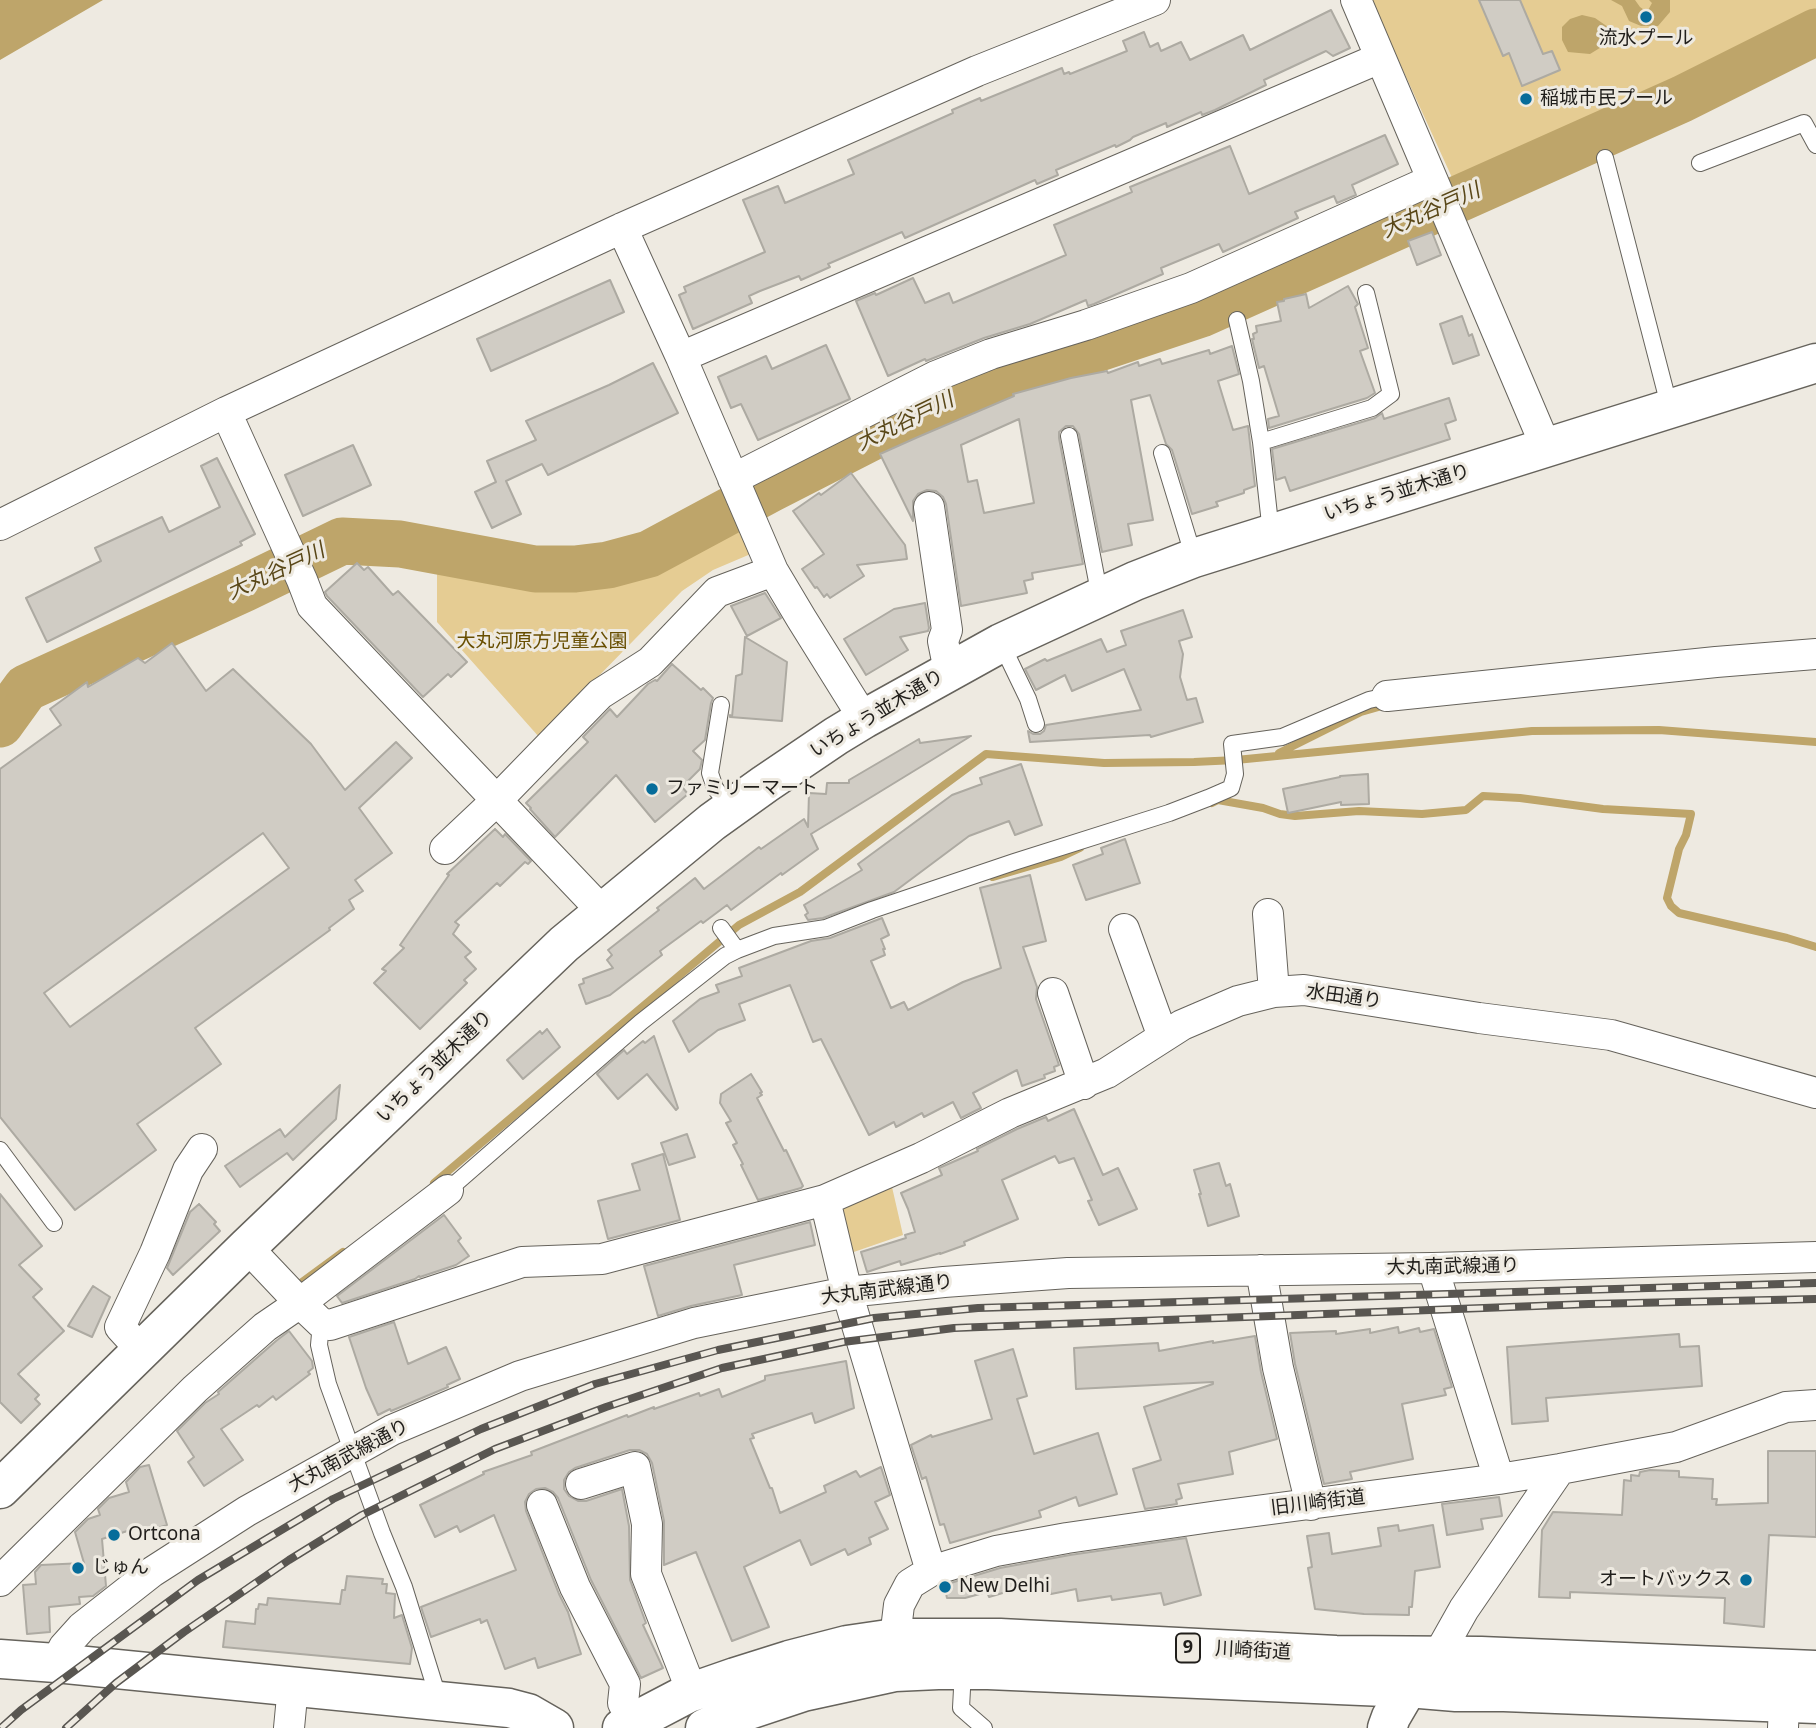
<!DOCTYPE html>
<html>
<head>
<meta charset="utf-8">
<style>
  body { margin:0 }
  canvas { display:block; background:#eeeae1 }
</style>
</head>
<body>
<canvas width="1816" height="1728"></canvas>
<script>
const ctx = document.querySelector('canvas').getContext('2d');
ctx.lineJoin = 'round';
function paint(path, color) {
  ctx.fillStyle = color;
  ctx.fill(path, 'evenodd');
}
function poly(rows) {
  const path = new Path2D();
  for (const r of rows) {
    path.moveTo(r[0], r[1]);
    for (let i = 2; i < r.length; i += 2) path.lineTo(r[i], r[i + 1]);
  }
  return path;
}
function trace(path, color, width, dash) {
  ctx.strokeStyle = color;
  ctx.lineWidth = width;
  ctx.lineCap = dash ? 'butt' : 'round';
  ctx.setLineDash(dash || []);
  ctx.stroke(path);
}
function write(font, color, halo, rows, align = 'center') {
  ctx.font = font + ' "Noto Sans","Noto Sans JP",sans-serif';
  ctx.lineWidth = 6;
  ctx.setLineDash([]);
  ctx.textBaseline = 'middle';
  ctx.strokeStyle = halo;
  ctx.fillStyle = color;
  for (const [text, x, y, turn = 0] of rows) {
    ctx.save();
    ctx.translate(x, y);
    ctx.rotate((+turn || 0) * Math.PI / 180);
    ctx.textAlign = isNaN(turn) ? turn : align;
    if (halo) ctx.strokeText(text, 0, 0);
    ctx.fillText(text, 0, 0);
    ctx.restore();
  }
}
paint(poly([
  [1371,0,1816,0,1816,17,1454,182],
  [735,521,753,553,713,570,682,591,539,737,437,622,437,561,466,568,527,577,572,578,614,572,663,556],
  [892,1187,903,1235,848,1254,841,1208]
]), '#e5cc93');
paint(poly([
  [0,0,103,0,0,60],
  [1611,0,1635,0,1640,7,1647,12,1652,3,1649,0,1670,0,1670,12,1658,26,1641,26,1629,21,1622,6],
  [1582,15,1595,18,1608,27,1612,37,1603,46,1590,54,1568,52,1562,40,1562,27,1570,19]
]), '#bea56a');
trace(poly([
  [1279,753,1361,712,1389,704],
  [1212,803,1218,800,1263,808,1280,814,1295,816,1359,811,1422,814,1466,810,1483,796,1520,798,1603,809,1691,814,1686,835,1679,849,1667,898,1671,906,1679,913,1787,938,1816,947],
  [993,877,1061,857,1080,848],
  [434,1183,739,925,800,892,986,754,1104,763,1194,762,1236,760,1532,731,1659,730,1816,742],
  [294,1288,343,1252]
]), '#bea56a', 8);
trace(poly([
  [0,724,26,688,245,588,342,541,400,544,535,569,575,569,608,565,649,554,770,489,946,399,1201,314,1682,99,1816,32]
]), '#bea56a', 47);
const building = poly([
  [1479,0,1520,0,1543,54,1552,51,1560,70,1522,86,1509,53,1503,56,1479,0],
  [1331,10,1350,48,1333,56,1326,51,1264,80,1266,85,1215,110,1202,115,1201,112,1167,127,1166,123,1133,137,1130,140,1116,147,1115,145,1056,170,1058,175,1037,184,1035,180,905,238,902,232,828,264,830,267,801,280,799,276,760,291,749,296,752,303,693,329,679,295,686,292,684,287,765,252,743,200,778,186,785,203,854,174,848,160,953,113,952,110,980,98,981,101,1062,68,1064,74,1069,72,1070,74,1127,51,1123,41,1144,32,1150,47,1158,43,1161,51,1181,42,1190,60,1243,35,1250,50,1331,10],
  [1385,135,1398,164,1352,185,1356,195,1337,203,1334,196,1295,212,1298,218,1223,252,1219,244,1161,268,1163,274,1094,304,1088,306,1086,300,1030,324,984,338,926,361,925,359,888,376,856,301,875,293,876,295,913,278,925,303,949,293,953,303,1066,255,1054,225,1132,192,1130,187,1230,146,1249,194,1385,135],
  [1432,232,1441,255,1417,265,1408,241,1432,232],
  [610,280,624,312,491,371,477,339,610,280],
  [1348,286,1358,304,1355,307,1368,348,1360,351,1375,393,1367,398,1269,428,1268,419,1279,416,1264,366,1259,368,1252,339,1254,339,1253,334,1257,332,1256,326,1281,321,1277,302,1284,301,1284,299,1306,294,1309,308,1348,286],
  [1462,316,1469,336,1472,334,1479,355,1453,364,1440,324,1462,316],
  [826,345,850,399,758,440,741,404,731,408,718,377,766,356,772,369,826,345],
  [1232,346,1239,374,1218,381,1233,430,1248,426,1255,486,1244,490,1244,493,1216,502,1218,506,1192,514,1172,450,1166,444,1150,395,1131,400,1153,520,1128,524,1132,545,1102,552,1079,434,1073,426,1066,426,1059,432,1059,438,1083,564,1032,573,1033,579,1024,581,1027,593,961,606,946,504,943,497,936,491,927,490,918,494,913,501,913,521,880,454,918,437,1014,396,1013,394,1071,378,1107,371,1108,373,1138,362,1139,366,1160,359,1162,364,1209,350,1210,354,1232,346],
  [1019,419,1034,503,984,513,977,480,968,482,961,445,1019,419],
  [653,363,678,413,548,475,542,464,506,481,521,514,492,528,475,492,496,482,487,461,536,440,526,421,609,385,653,363],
  [1449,398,1456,420,1445,424,1450,439,1290,491,1285,477,1276,480,1272,449,1375,418,1382,413,1384,419,1449,398],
  [353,445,371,485,303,516,285,475,353,445],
  [217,458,255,534,240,542,242,545,47,642,26,598,101,561,95,548,162,517,169,532,220,507,201,466,217,458],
  [851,473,905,545,907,559,857,565,864,576,830,598,827,594,824,597,817,587,815,588,802,569,824,554,793,511,819,493,821,495,851,473],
  [357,563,364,570,368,567,393,595,398,591,467,662,451,677,448,674,423,697,327,596,325,592,357,563],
  [765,593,781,618,747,636,731,606,765,593],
  [925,603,929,628,928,631,900,637,908,650,866,675,844,639,894,609,925,603],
  [1183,610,1192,637,1179,641,1183,654,1180,677,1187,700,1196,698,1203,722,1151,737,1150,735,1030,742,1028,731,1033,734,1040,734,1044,731,1046,725,1141,710,1124,669,1072,691,1065,675,1036,690,1025,669,1045,659,1047,661,1101,639,1107,652,1126,645,1121,631,1183,610],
  [745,637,787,662,782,721,730,717,730,715,732,717,736,676,742,674,745,637],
  [172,643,206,691,233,669,311,744,345,790,396,742,412,758,359,808,392,853,355,880,363,891,349,900,354,909,329,928,330,930,195,1028,221,1064,137,1124,156,1150,75,1210,0,1117,0,769,61,725,50,709,87,682,88,687,138,658,145,663,172,643],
  [263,833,289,868,70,1027,44,993,263,833],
  [672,664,701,690,703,688,713,698,711,703,705,740,693,751,702,760,700,769,682,787,688,794,655,822,616,775,555,837,530,809,531,808,526,803,588,742,583,737,610,709,617,717,648,684,655,680,657,681,672,664],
  [971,736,811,834,818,849,782,875,781,873,731,910,727,905,703,923,701,921,660,951,662,955,610,995,586,1004,579,985,584,983,583,979,613,968,607,960,612,955,608,950,659,910,657,908,695,878,704,889,759,847,761,849,804,819,808,827,809,793,826,794,827,783,849,783,849,780,919,739,920,743,971,736],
  [1021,764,1042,825,1015,835,1009,821,969,836,894,892,823,918,808,920,805,915,808,913,804,905,862,870,858,864,952,795,982,784,980,778,1021,764],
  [1368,774,1369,804,1341,805,1341,802,1288,813,1283,789,1340,777,1340,776,1368,774],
  [495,829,503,837,505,834,531,861,528,864,525,862,500,886,497,883,455,922,459,925,453,934,471,952,465,957,476,969,464,980,467,983,420,1029,374,983,386,971,382,969,404,948,400,945,449,875,447,874,495,829],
  [1125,839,1140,883,1086,900,1073,865,1103,854,1101,848,1125,839],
  [1030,875,1046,941,1023,947,1037,987,1036,999,1059,1065,1054,1067,1055,1071,1044,1075,1045,1078,1022,1086,1017,1070,973,1093,981,1108,961,1118,953,1102,924,1117,922,1113,896,1127,894,1122,869,1135,821,1039,813,1042,790,985,739,1004,745,1020,718,1030,689,1052,673,1021,700,999,719,992,716,985,742,976,739,968,811,941,830,938,882,918,889,935,881,939,885,949,883,949,885,955,871,961,891,1008,904,1002,908,1010,963,982,1001,968,980,888,1030,875],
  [547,1029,560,1047,523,1079,507,1060,540,1031,542,1034,547,1029],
  [654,1036,678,1108,676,1110,647,1074,618,1099,597,1074,624,1050,627,1054,643,1041,645,1043,654,1036],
  [751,1074,762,1092,760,1093,762,1095,757,1098,784,1151,786,1150,803,1186,801,1188,758,1200,741,1165,743,1164,733,1145,737,1143,726,1123,731,1121,720,1103,721,1094,751,1074],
  [340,1085,336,1119,293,1160,287,1153,240,1187,225,1166,280,1129,285,1137,340,1085],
  [1074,1109,1103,1175,1118,1168,1137,1209,1099,1225,1088,1201,1092,1200,1074,1158,1059,1163,1055,1156,1002,1180,1018,1219,964,1242,965,1245,940,1254,940,1253,901,1265,900,1261,867,1272,861,1252,906,1238,905,1235,915,1232,908,1209,901,1193,942,1175,939,1168,978,1151,977,1149,1017,1129,1046,1117,1048,1121,1074,1109],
  [687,1134,695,1157,669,1165,661,1143,687,1134],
  [663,1154,680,1220,608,1239,598,1201,640,1190,632,1164,663,1154],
  [1219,1163,1226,1186,1230,1184,1239,1216,1208,1226,1199,1194,1201,1194,1194,1170,1219,1163],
  [0,1194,42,1246,19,1265,42,1289,33,1297,64,1331,18,1374,39,1395,35,1399,40,1404,21,1423,0,1402,0,1194],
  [199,1204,216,1222,214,1224,220,1231,173,1275,167,1268,190,1212,199,1204],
  [444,1215,461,1238,458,1241,469,1256,456,1265,420,1277,419,1276,415,1279,342,1303,337,1296,444,1215],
  [810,1222,815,1245,734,1265,742,1295,691,1306,658,1316,644,1266,810,1222],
  [93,1286,110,1297,92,1337,68,1326,93,1286],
  [394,1322,408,1364,446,1347,460,1379,447,1385,448,1387,391,1411,390,1409,378,1415,366,1388,349,1337,394,1322],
  [1398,1327,1399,1333,1419,1328,1420,1332,1434,1329,1452,1387,1444,1389,1446,1395,1402,1404,1413,1459,1350,1472,1352,1479,1324,1484,1295,1364,1290,1333,1336,1331,1336,1334,1370,1329,1370,1333,1398,1327],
  [289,1331,312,1361,313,1368,308,1372,310,1374,276,1400,273,1396,259,1407,257,1405,221,1429,243,1460,204,1486,188,1462,194,1457,177,1431,205,1403,219,1394,218,1392,276,1341,289,1331],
  [1679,1334,1680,1347,1699,1346,1702,1386,1546,1398,1548,1421,1512,1424,1507,1347,1679,1334],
  [1255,1336,1261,1372,1277,1439,1229,1452,1233,1474,1178,1484,1182,1498,1176,1500,1177,1504,1145,1509,1133,1469,1161,1460,1144,1407,1213,1384,1213,1382,1076,1389,1074,1348,1158,1343,1159,1351,1213,1341,1213,1343,1255,1336],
  [1013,1349,1027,1396,1017,1399,1034,1454,1098,1433,1117,1494,1079,1506,1076,1497,1039,1511,1041,1517,950,1543,944,1524,940,1525,926,1477,922,1479,911,1445,931,1435,932,1437,992,1419,975,1361,1013,1349],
  [846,1361,854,1408,815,1423,812,1413,752,1434,754,1438,750,1439,770,1488,772,1488,780,1513,826,1492,824,1486,856,1471,860,1477,881,1467,890,1495,875,1502,888,1529,869,1538,871,1544,848,1555,845,1549,811,1565,800,1540,744,1567,769,1627,732,1641,696,1552,664,1565,664,1521,652,1463,647,1454,639,1450,630,1450,575,1468,569,1472,564,1480,564,1489,569,1496,578,1501,586,1501,622,1489,629,1526,630,1580,646,1623,643,1625,663,1668,641,1678,591,1580,558,1498,553,1492,545,1488,536,1489,529,1494,525,1502,526,1511,559,1594,568,1612,581,1654,538,1668,535,1658,505,1669,487,1620,481,1623,480,1619,431,1637,421,1607,516,1570,494,1515,460,1532,457,1526,435,1537,420,1505,484,1474,483,1472,532,1455,531,1452,627,1415,628,1417,654,1407,654,1409,699,1393,700,1396,719,1389,722,1397,765,1380,765,1376,846,1361],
  [1768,1451,1816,1451,1816,1537,1769,1535,1764,1627,1724,1623,1725,1598,1570,1592,1570,1598,1539,1597,1542,1530,1553,1512,1622,1515,1624,1480,1631,1481,1631,1475,1639,1476,1640,1472,1650,1470,1679,1471,1679,1477,1713,1479,1712,1499,1717,1499,1716,1505,1768,1503,1768,1451],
  [149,1465,167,1525,142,1533,140,1527,102,1539,106,1586,93,1596,79,1597,80,1604,49,1607,50,1632,27,1634,23,1585,36,1584,35,1572,41,1565,84,1563,75,1532,88,1519,100,1515,98,1509,109,1498,129,1492,126,1482,140,1467,149,1465],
  [1499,1497,1502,1516,1481,1519,1483,1529,1447,1535,1442,1504,1499,1497],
  [1398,1525,1399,1531,1433,1525,1440,1567,1415,1571,1412,1607,1409,1607,1409,1615,1364,1614,1315,1609,1308,1568,1312,1567,1307,1536,1329,1533,1332,1554,1381,1546,1378,1528,1398,1525],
  [1186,1538,1201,1595,1164,1605,1161,1593,1112,1600,1111,1596,1078,1601,1076,1589,1051,1594,1050,1587,1024,1593,1023,1587,989,1597,987,1592,965,1598,947,1598,944,1585,1000,1568,1070,1555,1186,1538],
  [347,1576,383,1579,382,1584,387,1584,386,1593,395,1594,394,1618,402,1615,412,1648,410,1664,223,1647,226,1621,255,1624,256,1609,258,1609,259,1604,267,1605,268,1598,340,1604,342,1590,345,1590,347,1576]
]);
paint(building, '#d0ccc4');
trace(building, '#adaaa2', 2);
const lane = poly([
  [1605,158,1670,409],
  [1700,163,1804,123,1816,145],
  [1237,320,1251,381,1261,442,1271,533],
  [1069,436,1100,597],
  [1261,442,1372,408,1391,394,1366,293],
  [1162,453,1194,558],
  [1001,643,1028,699,1036,724],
  [721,705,710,773,715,788,731,809],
  [721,928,737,950],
  [0,1150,54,1223],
  [448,1190,641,1022,725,956,737,950,774,936,826,928,872,910,1014,862,1169,813,1208,798,1231,788,1235,774,1232,744,1282,737,1369,700,1387,696],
  [321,1323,319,1345,328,1384,382,1533,404,1587,439,1700],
  [963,1670,961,1708,984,1728]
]);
const street = poly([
  [1356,0,1546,447],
  [622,228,681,357,773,571,801,618,864,719],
  [681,357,1380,58],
  [226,412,302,580,312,606,602,911],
  [733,479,936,376,991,354,1086,325,1191,288,1432,180],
  [929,507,947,630,943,641,949,671],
  [0,525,226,412,622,228,977,71,1155,0],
  [1387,696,1716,662,1816,654],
  [445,849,496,801,600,694,650,662,717,592,773,571],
  [1268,914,1274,992],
  [1124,929,1163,1037],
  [1053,993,1084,1084],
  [825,1200,847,1292,931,1571],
  [247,1247,300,1303,321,1323,330,1325,522,1262,602,1259,825,1200,921,1158,1010,1113,1107,1073,1182,1025,1238,1001,1274,992,1304,990,1479,1018,1611,1035,1816,1093],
  [1433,1268,1499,1479],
  [1261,1270,1278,1368,1311,1505],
  [141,1350,120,1327,155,1253,188,1170,202,1149],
  [581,1484,635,1467,647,1524,646,1574,692,1692],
  [542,1505,575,1587,625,1684,623,1703,633,1722],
  [0,1581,195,1389,265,1327,300,1303,448,1190],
  [895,1657,895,1638,899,1605,910,1584,931,1571,996,1551,1067,1538,1218,1516,1499,1479,1560,1469,1676,1447,1786,1407,1816,1405],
  [1437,1657,1464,1609,1560,1469],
  [56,1663,64,1647,82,1627,152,1572,247,1511,392,1430,520,1376,694,1323,847,1292,944,1282,1068,1273,1433,1268,1816,1257],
  [289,1728,293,1686],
  [1783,1728,1784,1703]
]);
const secondary = poly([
  [0,1489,247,1247,564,944,712,822,765,784,836,736,864,719,1001,643,1135,581,1194,558,1816,363],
  [0,1659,56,1663,509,1708,528,1713,554,1728],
  [1387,1728,1391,1717,1408,1688,1429,1666]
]);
const primary = poly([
  [622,1728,689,1693,735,1677,789,1660,847,1645,895,1638,1000,1638,1336,1655,1481,1656,1816,1670],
  [705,1728,746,1711,803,1692,895,1672,938,1670,988,1670,1408,1688,1456,1692,1504,1692,1816,1704]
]);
trace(lane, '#66635c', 18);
trace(street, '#66635c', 32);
trace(secondary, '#66635c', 41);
trace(primary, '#66635c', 41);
trace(lane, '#fff', 16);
trace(street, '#fff', 30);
trace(secondary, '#fff', 38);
trace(primary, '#fff', 38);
const rail = poly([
  [1,1728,21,1710,198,1580,333,1499,481,1429,595,1384,718,1350,874,1318,978,1308,1816,1283],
  [66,1728,116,1683,184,1632,289,1560,362,1515,495,1449,606,1407,722,1368,843,1342,954,1328,1589,1304,1816,1299]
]);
trace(rail, '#595651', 8);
trace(rail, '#eeeae1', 5, [16]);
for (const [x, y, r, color] of [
  [1646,17,7,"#066c9a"],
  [1526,99,7,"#066c9a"],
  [652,789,7,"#066c9a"],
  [114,1535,7,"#066c9a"],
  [78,1568,7,"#066c9a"],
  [1746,1580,7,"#066c9a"],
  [945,1587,7,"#066c9a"]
]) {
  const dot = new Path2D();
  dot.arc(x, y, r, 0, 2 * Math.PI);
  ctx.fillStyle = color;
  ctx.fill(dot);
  trace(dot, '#eeeae1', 2.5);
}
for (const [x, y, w] of [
  [1188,1648,24]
]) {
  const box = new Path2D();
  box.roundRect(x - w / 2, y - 14.5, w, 29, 5);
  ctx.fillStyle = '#eeeae1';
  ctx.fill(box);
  trace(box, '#201e1b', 2);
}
write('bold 18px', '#201e1b', null, [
  ["9",1188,1648]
]);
write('19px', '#201e1b', '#eeeae1', [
  ["流水プール",1646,39,"center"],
  ["稲城市民プール",1540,99],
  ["ファミリーマート",666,789],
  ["Ortcona",128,1535],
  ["じゅん",92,1568],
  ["オートバックス",1732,1580,"right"],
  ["New Delhi",959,1587]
], 'left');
write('19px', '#201e1b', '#eeeae1', [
  ["いちょう並木通り",1397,493,-17],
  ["いちょう並木通り",877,714,-31],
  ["水田通り",1344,997,8],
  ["いちょう並木通り",435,1067,-44],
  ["大丸南武線通り",1453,1267,-1],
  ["大丸南武線通り",887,1290,-7],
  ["大丸南武線通り",349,1456,-28],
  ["旧川崎街道",1318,1503,-7],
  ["川崎街道",1253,1651,3]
]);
write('19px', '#684e00', '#eeeae1', [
  ["大丸河原方児童公園",542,642]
]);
write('italic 21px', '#594718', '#eeeae1', [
  ["大丸谷戸川",1431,211,-24],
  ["大丸谷戸川",905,422,-26],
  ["大丸谷戸川",276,572,-25]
]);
</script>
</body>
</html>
